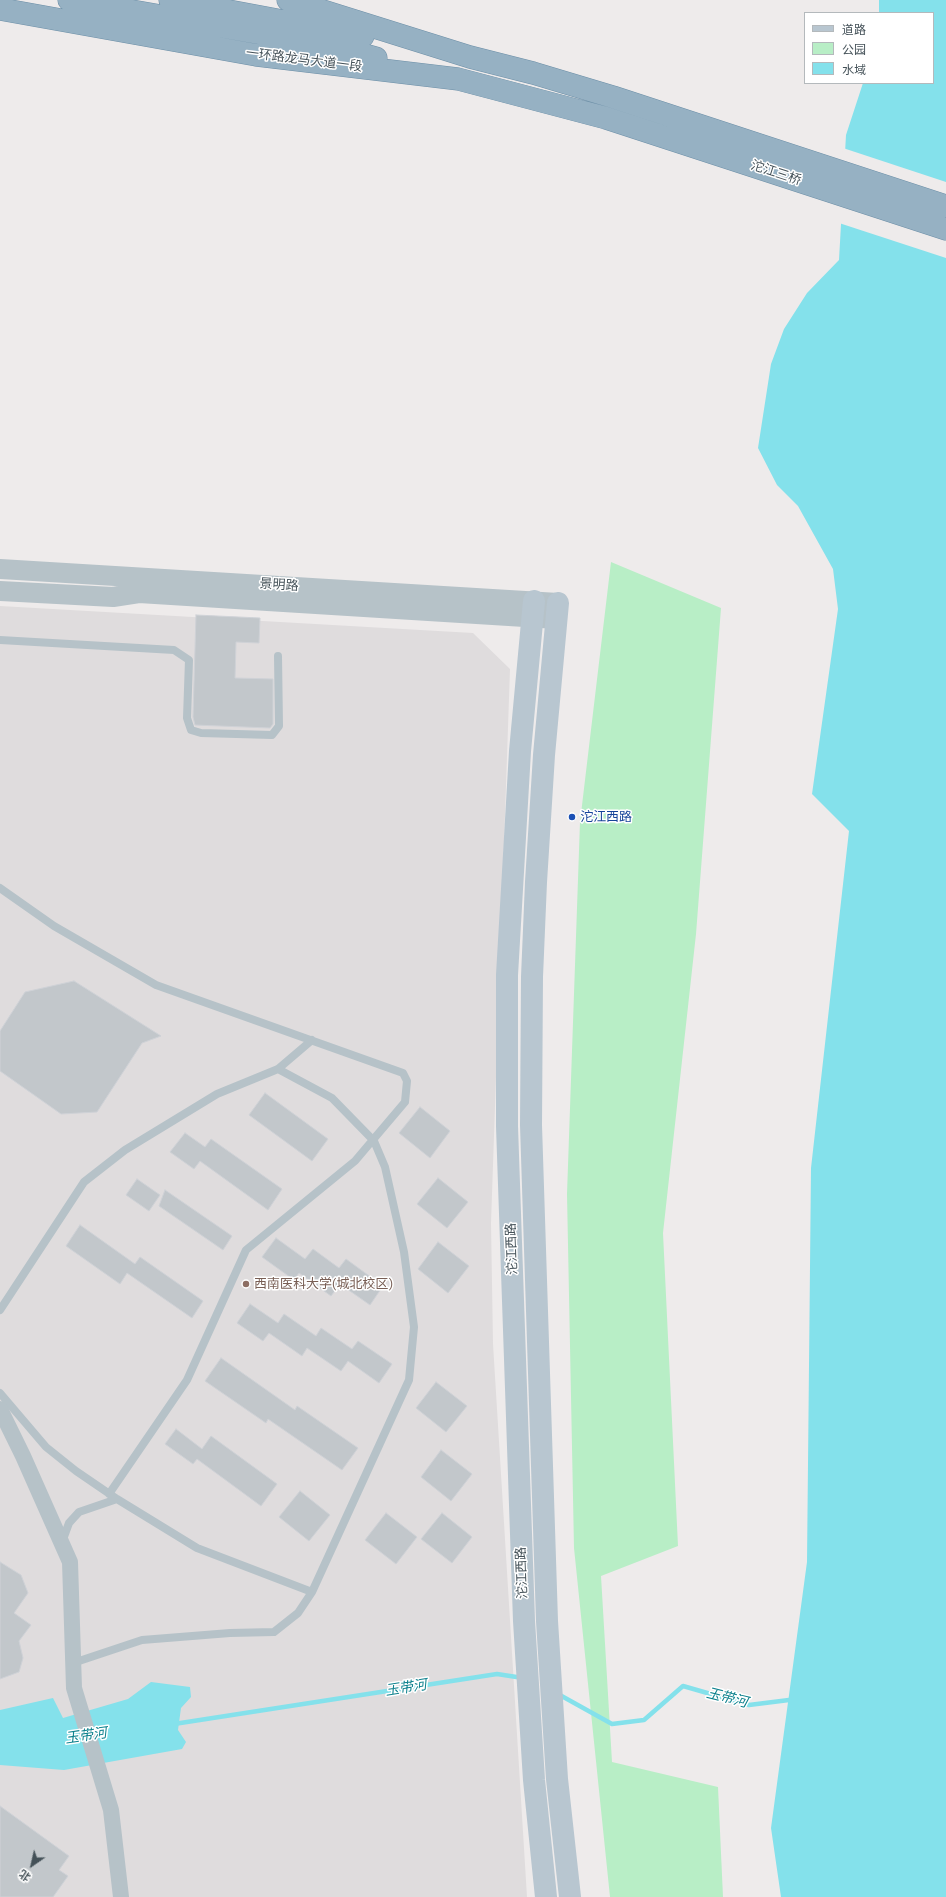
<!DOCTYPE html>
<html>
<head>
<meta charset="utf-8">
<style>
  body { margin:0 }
  #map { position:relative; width:946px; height:1897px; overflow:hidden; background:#eeebeb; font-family:"Work Sans","Noto Sans SC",sans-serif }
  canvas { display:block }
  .legend { position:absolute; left:804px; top:12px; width:130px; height:72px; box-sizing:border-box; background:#fff; border:1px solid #b4b9bc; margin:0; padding:5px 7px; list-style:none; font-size:12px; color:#445158 }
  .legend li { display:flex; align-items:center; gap:8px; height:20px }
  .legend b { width:20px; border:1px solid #b4b9bc }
  .north { position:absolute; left:12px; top:1845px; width:40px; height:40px; -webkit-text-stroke:3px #fff; paint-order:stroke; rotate:214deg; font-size:11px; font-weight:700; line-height:16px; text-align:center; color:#445158 }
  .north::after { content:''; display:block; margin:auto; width:14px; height:18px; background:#445158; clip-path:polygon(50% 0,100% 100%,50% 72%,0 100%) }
</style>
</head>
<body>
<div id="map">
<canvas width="946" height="1897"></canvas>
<ul class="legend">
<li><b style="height:5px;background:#b8c6d0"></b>道路</li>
<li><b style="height:11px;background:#b8eec6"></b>公园</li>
<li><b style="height:11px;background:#84e1eb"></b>水域</li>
</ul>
<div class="north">北</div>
</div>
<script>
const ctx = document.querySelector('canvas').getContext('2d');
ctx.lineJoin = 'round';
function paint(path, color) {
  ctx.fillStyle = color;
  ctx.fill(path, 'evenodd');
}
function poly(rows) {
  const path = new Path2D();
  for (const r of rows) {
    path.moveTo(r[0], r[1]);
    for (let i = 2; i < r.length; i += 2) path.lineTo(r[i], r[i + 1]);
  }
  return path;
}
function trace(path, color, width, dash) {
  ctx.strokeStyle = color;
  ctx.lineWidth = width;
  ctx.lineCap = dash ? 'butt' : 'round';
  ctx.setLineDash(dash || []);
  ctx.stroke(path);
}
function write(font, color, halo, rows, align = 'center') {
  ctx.font = font + ' "Work Sans","Noto Sans SC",sans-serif';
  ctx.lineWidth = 3;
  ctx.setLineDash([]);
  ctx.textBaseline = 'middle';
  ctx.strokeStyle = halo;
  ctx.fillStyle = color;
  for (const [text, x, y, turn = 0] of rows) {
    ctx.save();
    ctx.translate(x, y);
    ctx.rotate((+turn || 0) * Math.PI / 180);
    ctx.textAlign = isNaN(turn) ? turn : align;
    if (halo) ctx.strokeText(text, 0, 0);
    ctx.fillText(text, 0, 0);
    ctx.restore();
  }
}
paint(poly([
  [0,606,473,633,510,669,491,1223,493,1344,527,1897,0,1897]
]), '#dfdcdd');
paint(poly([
  [611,562,721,608,696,934,663,1233,678,1546,601,1576,612,1762,718,1787,723,1897,610,1897,574,1548,567,1194,580,822]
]), '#b8eec6');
paint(poly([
  [879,0,946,0,946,1897,781,1897,771,1828,807,1562,811,1168,849,831,812,794,838,609,833,569,798,506,777,485,758,448,771,364,784,329,807,293,839,260,846,135,863,83,933,83,933,13,879,13],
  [151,1682,190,1687,191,1697,181,1708,178,1730,186,1742,182,1749,64,1770,0,1765,0,1710,53,1698,63,1718,128,1699]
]), '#84e1eb');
paint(poly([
  [843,148,946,182,946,258,839,223]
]), '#eeebeb');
trace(poly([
  [558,1694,612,1724,644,1720,683,1686,749,1705,789,1700],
  [174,1724,497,1674,523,1678]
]), '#84e1eb', 4.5);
const building = poly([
  [196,615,260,618,259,643,236,642,235,678,273,679,273,724,270,728,195,725,193,717,196,615],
  [74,981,161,1036,142,1043,97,1112,61,1114,0,1071,0,1031,25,992,74,981],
  [265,1093,328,1139,312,1161,249,1115,265,1093],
  [420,1107,450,1131,430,1158,399,1133,420,1107],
  [185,1133,205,1147,211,1139,282,1189,268,1210,200,1161,194,1169,170,1152,185,1133],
  [438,1178,468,1202,447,1228,417,1204,438,1178],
  [137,1179,160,1195,149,1211,126,1195,137,1179],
  [165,1190,232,1236,223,1250,159,1206,165,1190],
  [80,1225,135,1264,140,1257,203,1301,192,1318,127,1273,120,1284,66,1246,80,1225],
  [276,1238,305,1259,313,1249,339,1268,346,1259,383,1286,370,1305,340,1284,331,1296,299,1273,294,1280,262,1257,276,1238],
  [438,1242,469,1266,448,1293,418,1269,438,1242],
  [250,1304,278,1323,284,1314,316,1336,321,1328,352,1349,358,1341,392,1364,379,1383,348,1361,341,1371,307,1348,302,1356,269,1333,263,1341,237,1323,250,1304],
  [221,1358,295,1410,297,1406,358,1448,342,1470,268,1419,266,1423,205,1381,221,1358],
  [436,1382,467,1406,446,1432,416,1408,436,1382],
  [176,1429,202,1449,211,1436,277,1484,261,1506,197,1459,193,1464,165,1444,176,1429],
  [441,1450,472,1474,451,1501,421,1477,441,1450],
  [300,1491,330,1515,309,1541,279,1517,300,1491],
  [386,1513,417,1537,396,1564,365,1540,386,1513],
  [442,1513,472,1537,452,1563,421,1539,442,1513],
  [0,1562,21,1575,28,1593,14,1613,31,1625,19,1641,23,1658,19,1672,0,1679,0,1562],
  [0,1806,69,1856,59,1870,68,1876,53,1897,0,1897,0,1806]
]);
paint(building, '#c2c7cb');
trace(building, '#cfd2d7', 1);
const trunk = poly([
  [69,0,333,46,376,58],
  [170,0,363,36],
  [288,0,470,57,533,73,613,97,946,206],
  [0,9,256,55,458,79,606,118,946,229]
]);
trace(trunk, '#6d8fa7', 23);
trace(poly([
  [0,640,174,650,189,660,187,718,191,730,201,733,272,735,279,726,278,656],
  [0,888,54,926,156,985,403,1073,407,1081,405,1102,355,1161,246,1250,187,1380,109,1494],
  [0,1310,84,1182,125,1150,217,1094,278,1069,312,1040],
  [0,1393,46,1447,76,1471,117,1499,197,1548,312,1592],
  [62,1542,69,1523,79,1512,117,1499],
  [73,1663,142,1640,230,1633,274,1632,298,1613,312,1592,409,1380,414,1327,404,1252,385,1167,374,1141,332,1098,278,1069]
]), '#b6c2c8', 8);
trace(poly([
  [0,1409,23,1456,70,1562,74,1688,111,1810,121,1897]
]), '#b6c2c8', 16);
trace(poly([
  [0,569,558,603],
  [0,591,113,597,139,593,557,619]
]), '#b6c2c8', 20);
trace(poly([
  [534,601,520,751,507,975,507,1126,524,1621,534,1780,546,1897],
  [558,603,544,755,536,882,532,977,531,1125,547,1621,557,1779,570,1897]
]), '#b8c6d0', 22);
trace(trunk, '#96b1c3', 22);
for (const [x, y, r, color] of [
  [572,817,4,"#1a4fb4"],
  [246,1284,4,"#8d6e63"]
]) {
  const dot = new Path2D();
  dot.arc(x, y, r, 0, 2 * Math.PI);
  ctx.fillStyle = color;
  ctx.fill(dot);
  trace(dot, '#fff', 1.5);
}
write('13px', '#445158', '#fff', [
  ["一环路龙马大道一段",304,60,7],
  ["沱江三桥",776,173,18],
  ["景明路",279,585,4],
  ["沱江西路",512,1249,-92],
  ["沱江西路",522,1573,-92]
]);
write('13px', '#164399', '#fff', [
  ["沱江西路",580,817]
], 'left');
write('13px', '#785e54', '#fff', [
  ["西南医科大学(城北校区)",254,1284]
], 'left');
write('italic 14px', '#0d818d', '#fff', [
  ["玉带河",406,1688,-9],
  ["玉带河",727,1698,14],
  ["玉带河",86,1736,-8]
]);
</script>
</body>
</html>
